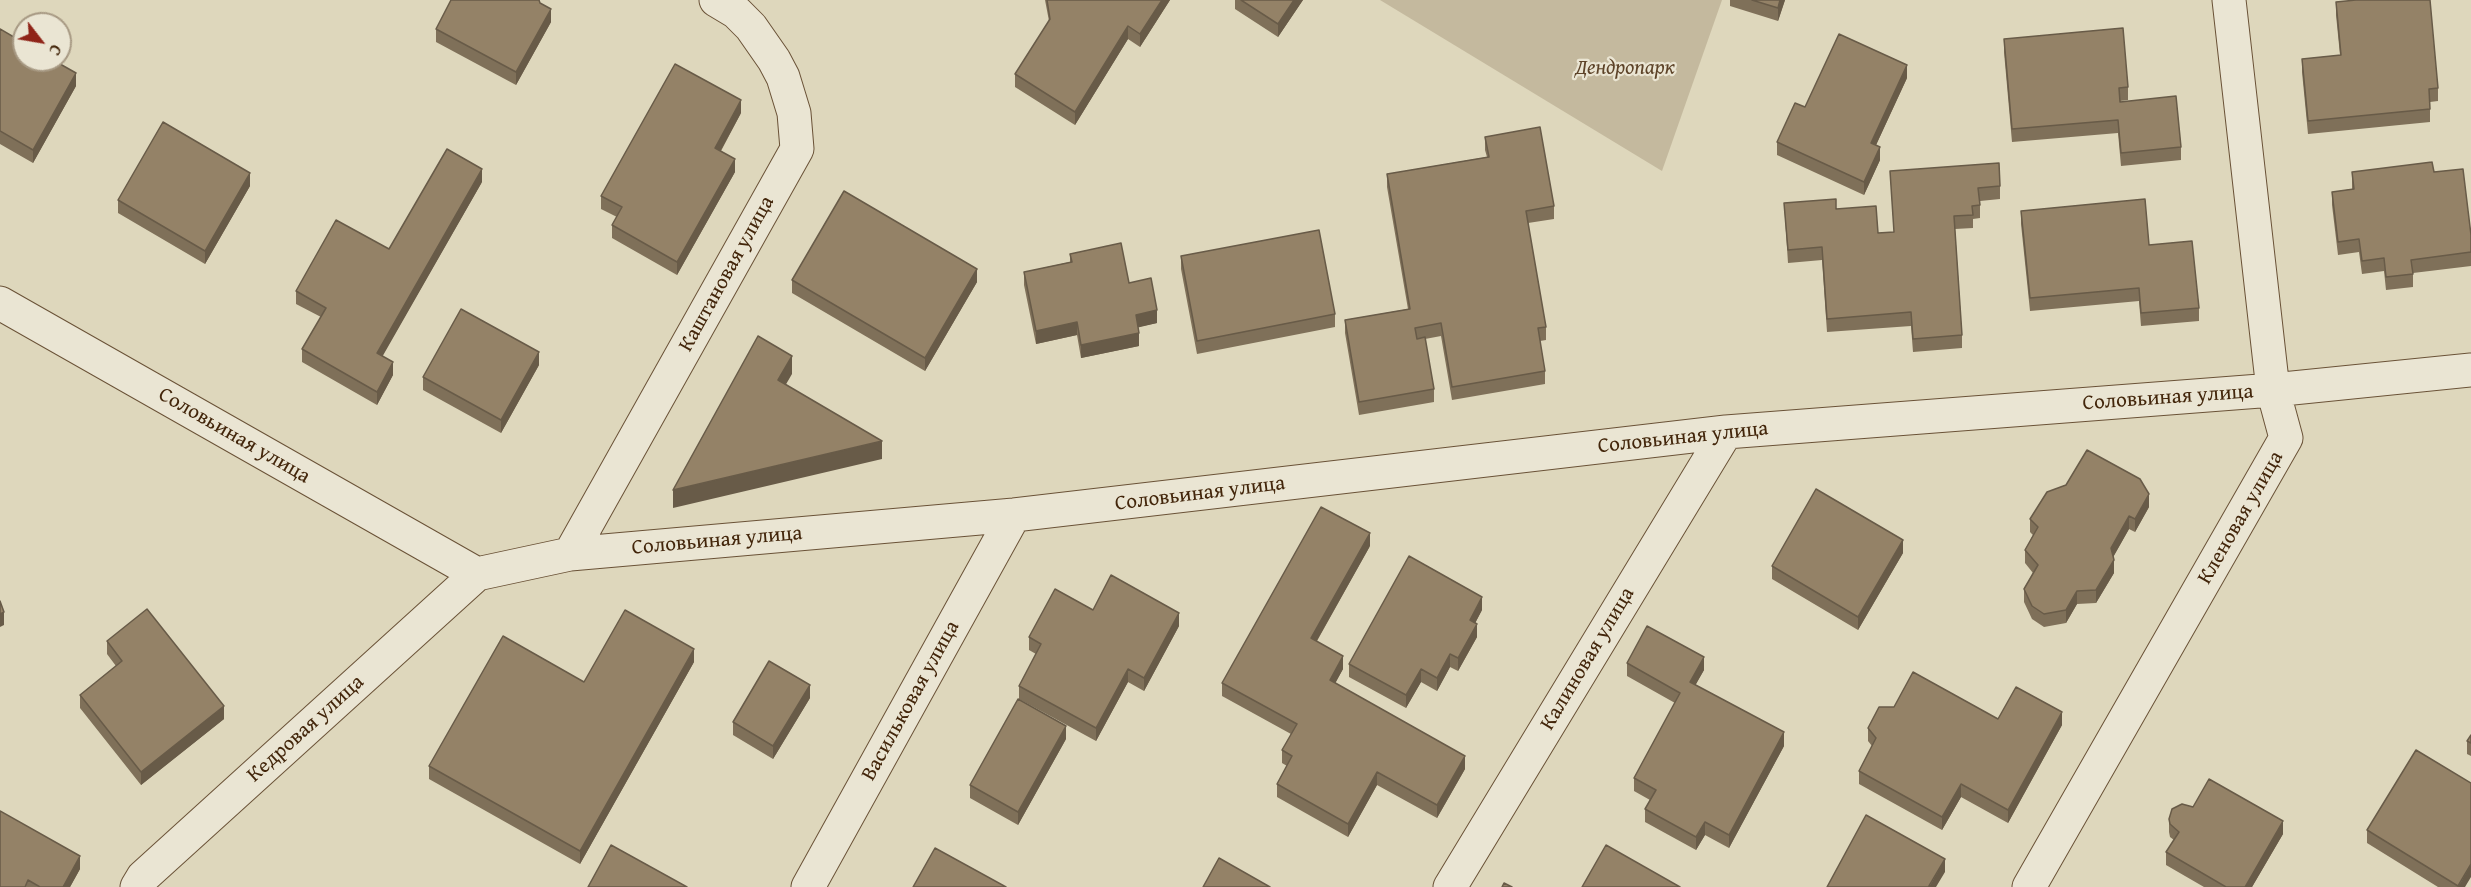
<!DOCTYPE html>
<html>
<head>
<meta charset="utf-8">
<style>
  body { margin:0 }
  #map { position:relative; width:2471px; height:887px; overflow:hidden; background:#ded7bc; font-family:"Gentium Book Plus",serif }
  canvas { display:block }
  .north { position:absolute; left:12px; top:12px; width:60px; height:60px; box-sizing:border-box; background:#eae5d3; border:2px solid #a79983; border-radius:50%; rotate:121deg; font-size:16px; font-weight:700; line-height:24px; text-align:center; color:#43260b }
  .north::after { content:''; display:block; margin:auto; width:21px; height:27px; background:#8f2418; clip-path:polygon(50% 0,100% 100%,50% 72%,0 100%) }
</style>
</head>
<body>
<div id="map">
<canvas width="2471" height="887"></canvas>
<div class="north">С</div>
</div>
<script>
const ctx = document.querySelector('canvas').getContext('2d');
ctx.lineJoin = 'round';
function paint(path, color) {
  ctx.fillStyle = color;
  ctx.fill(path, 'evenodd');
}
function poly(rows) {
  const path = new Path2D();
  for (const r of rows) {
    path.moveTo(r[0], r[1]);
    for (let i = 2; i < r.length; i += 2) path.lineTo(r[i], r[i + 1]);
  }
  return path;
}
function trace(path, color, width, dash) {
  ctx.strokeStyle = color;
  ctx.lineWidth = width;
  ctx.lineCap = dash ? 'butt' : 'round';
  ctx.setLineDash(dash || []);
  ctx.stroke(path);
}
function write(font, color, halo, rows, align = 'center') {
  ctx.font = font + ' "Gentium Book Plus",serif';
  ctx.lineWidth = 4.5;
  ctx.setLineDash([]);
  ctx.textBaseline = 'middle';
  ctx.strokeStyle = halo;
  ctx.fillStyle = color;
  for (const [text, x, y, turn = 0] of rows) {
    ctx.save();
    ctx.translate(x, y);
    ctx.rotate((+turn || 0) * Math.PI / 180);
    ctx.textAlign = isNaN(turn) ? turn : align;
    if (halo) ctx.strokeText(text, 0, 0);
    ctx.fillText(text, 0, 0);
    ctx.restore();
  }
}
paint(poly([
  [1380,0,1722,0,1662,171]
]), '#c4b99e');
const minor = poly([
  [0,303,477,574,570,554,1014,515,1726,432,2273,390,2471,370],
  [570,554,797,149,794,113,783,77,774,60,751,27,736,12,716,0],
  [137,887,143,877,477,574],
  [808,887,1014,515],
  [1450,887,1726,432],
  [2029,887,2286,438,2273,390,2229,0]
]);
trace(minor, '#6a5237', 35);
trace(minor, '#eae5d3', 33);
paint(poly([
  [1045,0,1170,0,1140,47,1128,39,1075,125,1015,87,1015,74,1049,21],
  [1235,0,1303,0,1278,37,1235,9],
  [1730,0,1785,0,1778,21,1730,6],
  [2336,2,2438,88,2438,101,2430,102,2430,122,2308,134,2302,72,2302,59,2340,55,2336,15],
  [540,3,551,22,516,85,436,42,436,29],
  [0,29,76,86,33,163,0,144],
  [2004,39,2128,87,2128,100,2120,101,2120,102,2181,147,2181,160,2121,166,2118,133,2012,142,2004,52],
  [1907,78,1876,145,1880,160,1864,195,1777,155,1777,142,1805,107],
  [741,113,721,151,735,172,677,275,612,238,612,225,617,217,601,209,601,196],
  [1485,137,1554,206,1554,219,1528,223,1546,327,1546,340,1540,341,1545,371,1545,384,1452,400,1441,336,1425,339,1434,389,1434,402,1359,415,1345,333,1345,320,1408,309,1387,187,1387,174,1487,157,1485,150],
  [1890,171,2000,186,2000,199,1980,201,1980,218,1973,219,1973,228,1955,229,1962,335,1962,348,1913,352,1911,326,1827,332,1822,260,1788,263,1784,203,1836,209,1878,233,1894,232],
  [2352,172,2434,172,2471,235,2471,266,2413,273,2413,287,2386,290,2384,271,2362,274,2359,252,2338,255,2332,205,2332,192,2352,189],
  [482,182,382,356,393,375,377,405,302,362,302,349,321,317,296,304,296,291,389,249],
  [250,186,205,264,118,213,118,200],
  [2021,211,2199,308,2199,321,2141,326,2139,301,2030,311,2021,224],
  [1070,254,1129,283,1157,323,1138,327,1139,346,1081,358,1077,335,1036,344,1024,285,1024,272,1070,262],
  [1181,256,1335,314,1335,327,1197,354,1181,269],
  [792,280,977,282,925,371,792,293],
  [539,365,501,433,423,390,423,377],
  [2149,507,2135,532,2129,529,2113,557,2114,573,2096,603,2077,604,2066,623,2044,627,2032,619,2024,602,2024,589,2033,573,2025,563,2025,550,2033,535,2030,532,2030,519],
  [1370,546,1317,641,1343,669,1335,683,1465,769,1437,818,1377,785,1348,837,1277,797,1277,784,1287,766,1282,763,1282,750,1291,734,1222,696,1222,683],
  [1903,553,1858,630,1772,579,1772,566],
  [1093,610,1179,626,1144,691,1128,682,1096,741,1019,699,1019,686,1036,654,1029,650,1029,637],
  [1482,610,1475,623,1477,637,1458,671,1450,667,1437,691,1421,682,1406,708,1349,677,1349,664],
  [107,641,224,719,141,785,80,708,80,695,116,666,107,654],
  [694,662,580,864,429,779,429,766,584,682],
  [1627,663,1704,670,1695,685,1784,746,1729,848,1705,835,1696,850,1645,822,1645,809,1650,800,1634,791,1634,778,1675,703,1627,676],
  [810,698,773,759,733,735,733,722],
  [1998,719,2062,725,2008,823,1961,797,1942,830,1859,784,1859,771,1872,746,1868,741,1868,728],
  [2471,735,2471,756,2467,754,2467,741],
  [1066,739,1018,825,970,798,970,785],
  [2169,819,2283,834,2252,887,2204,887,2166,865,2166,852,2174,840,2170,837,2169,832],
  [2367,830,2465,887,2438,887,2367,843],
  [80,869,70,887,0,887]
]), '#7f7059');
paint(poly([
  [1162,0,1170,0,1140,47,1140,34],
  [1294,0,1303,0,1278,37,1278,24],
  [1780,0,1785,0,1778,21,1778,8],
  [551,9,551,22,516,85,516,72],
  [1128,26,1128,39,1075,125,1075,112],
  [1907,65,1907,78,1871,156,1871,143],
  [76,73,76,86,33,163,33,150],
  [741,100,741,113,715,161,715,148],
  [1880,147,1880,160,1864,195,1864,182],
  [735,159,735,172,677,275,677,262],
  [482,169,482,182,377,366,377,353],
  [250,173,250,186,205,264,205,251],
  [977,269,977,282,925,371,925,358],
  [1157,310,1157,323,1136,328,1136,315],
  [1077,322,1077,335,1036,344,1036,331],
  [1139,333,1139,346,1081,358,1081,345],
  [539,352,539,365,501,433,501,420],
  [792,356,792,374,778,398,778,380],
  [393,362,393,375,377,405,377,392],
  [882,441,882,459,673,508,673,490],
  [2149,494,2149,507,2135,532,2135,519],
  [2129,516,2129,529,2111,561,2111,548],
  [1370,533,1370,546,1311,651,1311,638],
  [1903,540,1903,553,1858,630,1858,617],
  [2114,560,2114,573,2096,603,2096,590],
  [2077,591,2077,604,2066,623,2066,610],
  [1482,597,1482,610,1470,633,1470,620],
  [4,612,4,625,0,627,0,614],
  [1179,613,1179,626,1144,691,1144,678],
  [1477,624,1477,637,1458,671,1458,658],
  [694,649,694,662,580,864,580,851],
  [1450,654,1450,667,1437,691,1437,678],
  [1343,656,1343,669,1330,693,1330,680],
  [1704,657,1704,670,1690,695,1690,682],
  [1128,669,1128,682,1096,741,1096,728],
  [1421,669,1421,682,1406,708,1406,695],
  [810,685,810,698,773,759,773,746],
  [224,706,224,719,141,785,141,772],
  [2062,712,2062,725,2008,823,2008,810],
  [1066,726,1066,739,1018,825,1018,812],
  [1784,732,1784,746,1729,848,1729,835],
  [1465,756,1465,769,1437,818,1437,805],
  [1377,772,1377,785,1348,837,1348,824],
  [1961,784,1961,797,1942,830,1942,817],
  [2283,821,2283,834,2252,887,2245,887],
  [1705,822,1705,835,1696,850,1696,837],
  [80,856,80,869,70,887,63,887],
  [1945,859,1945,872,1936,887,1929,887],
  [2471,864,2471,877,2465,887,2458,887]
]), '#685b48');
const building = poly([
  [451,0,539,0,540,3,551,9,516,72,436,29,451,0],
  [1047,0,1162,0,1140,34,1128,26,1075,112,1015,74,1050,19,1047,0],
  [1241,0,1294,0,1278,24,1241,0],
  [1752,0,1780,0,1778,8,1752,0],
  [2356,0,2430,0,2438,88,2429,89,2430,109,2308,121,2302,59,2341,55,2336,2,2356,0],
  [2123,28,2128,87,2119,88,2120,102,2176,96,2181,147,2121,153,2118,120,2012,129,2004,39,2123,28],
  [0,29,24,43,24,60,53,60,76,73,33,150,0,131,0,29],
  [1839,34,1907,65,1871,143,1880,147,1864,182,1777,142,1795,103,1805,107,1839,34],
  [675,64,741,100,715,148,735,159,677,262,612,225,622,207,601,196,675,64],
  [163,122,250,173,205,251,118,200,163,122],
  [1540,127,1554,206,1526,211,1546,327,1538,328,1545,371,1452,387,1441,323,1415,328,1417,339,1425,337,1434,389,1359,402,1345,320,1410,309,1387,174,1489,157,1485,137,1540,127],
  [447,149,482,169,377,353,393,362,377,392,302,349,326,308,296,291,336,220,389,249,447,149],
  [2432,162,2434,172,2463,169,2471,235,2471,252,2411,260,2413,274,2386,277,2384,258,2362,261,2359,239,2338,242,2332,192,2354,189,2352,172,2432,162],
  [1999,163,2000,186,1978,188,1980,205,1972,206,1973,215,1954,216,1962,335,1913,339,1911,312,1827,319,1822,247,1788,250,1784,203,1836,199,1836,209,1876,206,1878,233,1894,232,1890,171,1999,163],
  [844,191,977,269,925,358,792,280,844,191],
  [2145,199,2149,245,2192,241,2199,308,2141,313,2139,288,2030,298,2021,211,2145,199],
  [1319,230,1335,314,1197,341,1181,256,1319,230],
  [1121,243,1129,283,1151,278,1157,310,1136,315,1139,333,1081,345,1077,322,1036,331,1024,272,1072,262,1070,254,1121,243],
  [461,309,539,352,501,420,423,377,461,309],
  [758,336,792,356,778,380,882,441,673,490,758,336],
  [2087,450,2140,479,2149,494,2135,519,2129,516,2111,548,2114,560,2096,590,2077,591,2066,610,2044,614,2032,606,2024,589,2038,565,2025,550,2038,527,2030,519,2047,492,2066,485,2087,450],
  [1816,489,1903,540,1858,617,1772,566,1816,489],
  [1321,507,1370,533,1311,638,1343,656,1330,680,1465,756,1437,805,1377,772,1348,824,1277,784,1292,756,1282,750,1297,724,1222,683,1321,507],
  [1409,556,1482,597,1470,620,1477,624,1458,658,1450,654,1437,678,1421,669,1406,695,1349,664,1409,556],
  [1111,575,1179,613,1144,678,1128,669,1096,728,1019,686,1041,644,1029,637,1055,589,1093,610,1111,575],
  [0,601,4,612,0,614,0,601],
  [147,609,224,706,141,772,80,695,122,661,107,641,147,609],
  [625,610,694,649,580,851,429,766,503,636,584,682,625,610],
  [1647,626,1704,657,1690,682,1784,732,1729,835,1705,822,1696,837,1645,809,1656,790,1634,778,1680,693,1627,663,1647,626],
  [769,661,810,685,773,746,733,722,769,661],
  [1913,672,1998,719,2016,687,2062,712,2008,810,1961,784,1942,817,1859,771,1876,738,1868,728,1879,707,1894,707,1913,672],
  [1018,699,1066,726,1018,812,970,785,1018,699],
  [2471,735,2471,743,2467,741,2471,735],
  [2416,750,2471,783,2471,864,2458,886,2367,830,2416,750],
  [2209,779,2283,821,2245,887,2226,887,2166,852,2179,832,2170,824,2169,819,2172,809,2182,804,2193,807,2209,779],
  [0,811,80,856,63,887,40,887,28,880,25,887,0,887,0,811],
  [1866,815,1945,859,1929,886,1932,887,1827,887,1866,815],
  [611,845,687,887,588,887,611,845],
  [1606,845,1680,887,1582,887,1606,845],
  [935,848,1006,887,913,887,935,848],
  [1219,858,1270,887,1203,887,1219,858],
  [1504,883,1512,887,1502,887,1504,883]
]);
paint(building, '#948267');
trace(building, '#685b48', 1.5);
write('italic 21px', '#5d4328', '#eae5d3', [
  ["Дендропарк",1625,69]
]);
write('21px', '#43260b', '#eae5d3', [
  ["Каштановая улица",727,274,-61],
  ["Соловьиная улица",2168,398,-4],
  ["Соловьиная улица",234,436,30],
  ["Соловьиная улица",1683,438,-6],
  ["Соловьиная улица",1200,494,-7],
  ["Кленовая улица",2241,518,-60],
  ["Соловьиная улица",717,541,-5],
  ["Калиновая улица",1588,659,-59],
  ["Васильковая улица",911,701,-61],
  ["Кедровая улица",306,729,-42]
]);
</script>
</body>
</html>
